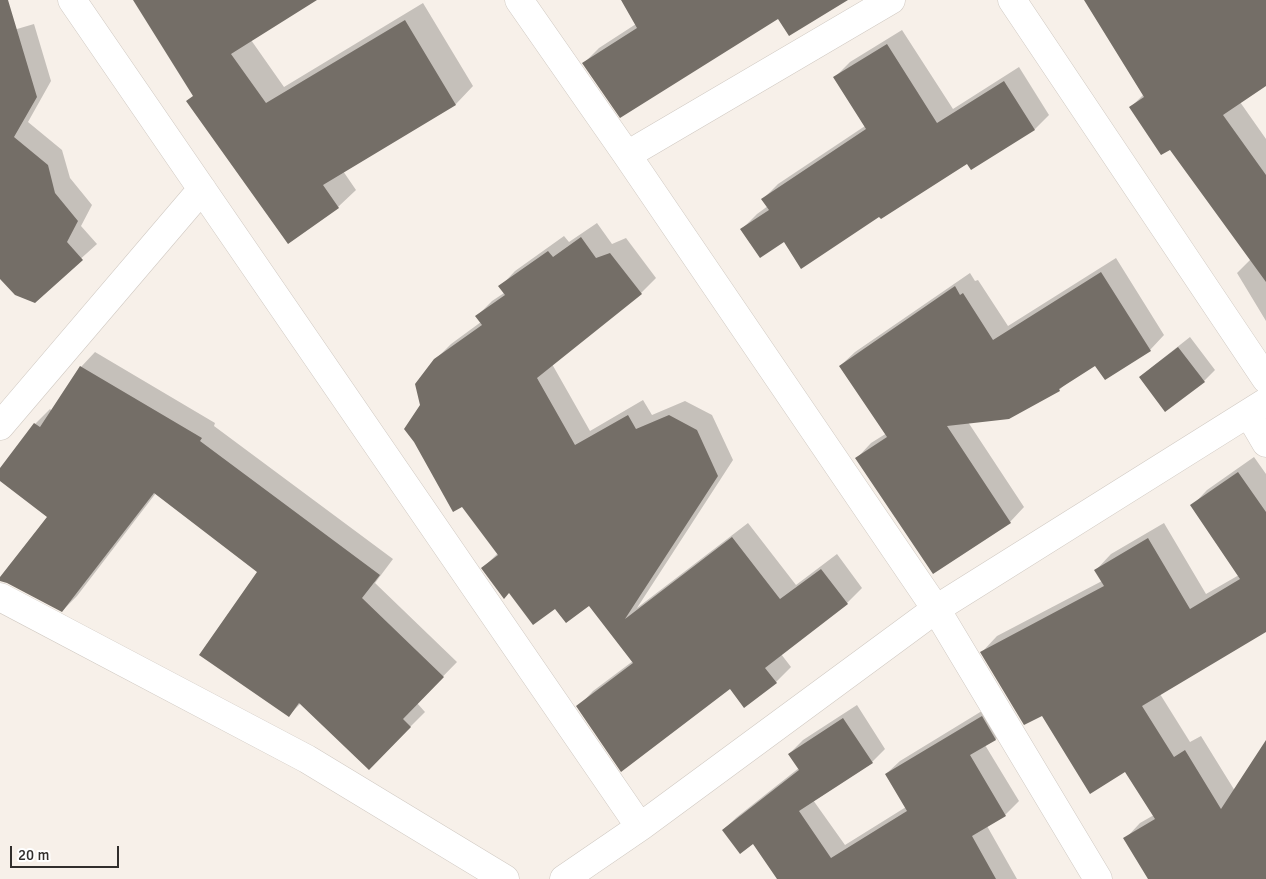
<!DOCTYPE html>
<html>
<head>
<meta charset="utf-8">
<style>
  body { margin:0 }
  #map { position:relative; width:1266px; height:879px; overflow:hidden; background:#f7f0e9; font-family:Signika,sans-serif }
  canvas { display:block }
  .scale { position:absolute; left:10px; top:846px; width:109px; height:22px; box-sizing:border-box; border:2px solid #312e2c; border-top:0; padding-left:6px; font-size:15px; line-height:18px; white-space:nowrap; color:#312e2c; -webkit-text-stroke:4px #fff; paint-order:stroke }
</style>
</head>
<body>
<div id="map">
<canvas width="1266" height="879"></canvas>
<div class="scale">20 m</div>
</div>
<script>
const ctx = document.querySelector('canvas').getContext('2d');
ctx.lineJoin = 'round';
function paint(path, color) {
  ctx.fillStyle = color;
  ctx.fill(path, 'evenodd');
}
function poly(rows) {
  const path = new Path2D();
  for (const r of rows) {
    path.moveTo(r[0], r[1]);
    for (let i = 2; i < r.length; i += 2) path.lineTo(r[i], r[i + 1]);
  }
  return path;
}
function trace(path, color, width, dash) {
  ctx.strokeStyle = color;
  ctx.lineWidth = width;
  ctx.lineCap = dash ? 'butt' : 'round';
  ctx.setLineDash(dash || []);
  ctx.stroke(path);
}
paint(poly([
  [135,0,314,0,251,40,284,87,423,3,473,86,456,104,343,171,356,190,338,207,194,95],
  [623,0,838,0,779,17,584,63,599,48,636,24],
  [1085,0,1266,0,1266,85,1240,102,1266,139,1266,321,1237,273,1251,259,1170,148,1131,107,1144,94],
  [34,24,51,81,28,122,62,150,70,178,92,205,81,226,97,244,34,301,0,277,0,34],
  [902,30,953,109,1019,67,1049,115,1035,129,968,163,880,216,784,241,742,229,757,214,768,206,763,199,778,184,865,126,835,77,850,62],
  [597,223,612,244,626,238,656,278,641,293,552,364,590,431,643,400,652,415,685,401,712,415,733,460,637,608,748,523,796,585,837,554,862,588,847,603,781,654,791,667,776,682,578,707,593,691,633,661,589,604,555,607,510,592,483,568,498,553,415,442,421,405,435,360,451,344,481,322,477,316,492,301,504,293,500,287,515,271,564,236,569,242],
  [1116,258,1164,335,1150,350,1096,364,1067,383,1059,390,968,422,1024,507,1010,522,857,458,871,443,887,433,840,366,855,352,970,273,975,281,978,280,1008,326],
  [1190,337,1215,370,1204,381,1141,377,1152,367],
  [95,352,215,423,214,426,393,559,375,583,457,662,417,703,425,712,369,768,301,703,289,715,259,572,156,493,77,596,62,611,8,582,0,580,48,516,0,480,0,470,35,424,50,409,52,411,81,367],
  [1254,457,1266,474,1266,631,1160,694,1190,742,1201,736,1235,791,1266,742,1266,879,1150,879,1125,839,1140,823,1154,815,1126,770,1042,714,982,652,997,636,1102,581,1096,570,1111,554,1164,523,1206,594,1239,575,1192,506,1207,490],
  [995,703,1009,726,996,739,985,745,1019,801,1005,815,987,826,1017,879,779,879,753,842,723,830,737,817,799,768,789,754,803,740,857,705,885,749,872,762,813,800,845,845,906,807,886,774,900,761]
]), '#0003');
paint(poly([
  [0,0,8,0,37,97,14,137,48,165,55,193,78,221,67,242,83,260,35,303,15,295,0,279],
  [133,0,317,0,231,54,266,103,405,20,456,105,323,185,339,208,288,244,186,101,193,96],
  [621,0,848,0,789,36,778,19,620,118,582,63,637,28],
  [1084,0,1266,0,1266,86,1223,115,1266,175,1266,282,1170,150,1161,155,1129,107,1144,97],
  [887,44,937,123,1004,81,1035,130,971,170,967,164,881,219,879,217,801,269,784,242,760,258,740,229,769,210,761,199,866,129,833,77],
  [581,237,596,258,610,253,642,294,537,378,575,445,628,415,636,429,669,415,697,430,718,476,625,619,732,537,780,599,821,569,848,604,765,668,777,683,744,708,730,689,621,772,576,706,633,663,589,606,566,623,555,609,533,625,509,593,504,599,481,568,498,555,462,507,453,512,414,442,404,429,420,405,415,384,434,359,482,325,475,316,505,295,498,286,548,251,553,257],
  [1101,272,1151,351,1105,380,1095,366,1059,389,1060,391,1009,419,947,426,1011,523,933,574,855,458,887,437,839,366,955,286,960,295,963,293,993,340],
  [1178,347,1205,382,1165,412,1139,377],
  [80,366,202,438,200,441,380,575,362,598,444,677,403,719,411,727,369,770,299,703,289,717,199,655,257,572,154,493,62,612,7,583,0,581,0,577,47,517,0,481,0,468,34,423,40,427],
  [1238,472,1266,512,1266,632,1142,706,1174,757,1185,750,1221,809,1266,740,1266,879,1148,879,1123,838,1155,819,1125,772,1090,794,1042,716,1024,725,980,652,1104,586,1094,570,1148,538,1190,609,1240,579,1190,505],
  [982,716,996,740,970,755,1006,816,972,836,996,879,777,879,753,844,740,854,722,830,799,770,788,754,843,718,873,763,799,811,831,858,907,811,885,774]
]), '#746e67');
const minor = poly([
  [72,0,640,827],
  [519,0,627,155,936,609,1098,879],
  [1012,0,1266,379],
  [627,155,891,0],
  [1249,414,1266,443],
  [0,426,202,189],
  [0,597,307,759,505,879],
  [564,879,640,827,936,609,1266,402]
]);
trace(minor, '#d0c9c2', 29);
trace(minor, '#fff', 28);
</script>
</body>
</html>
